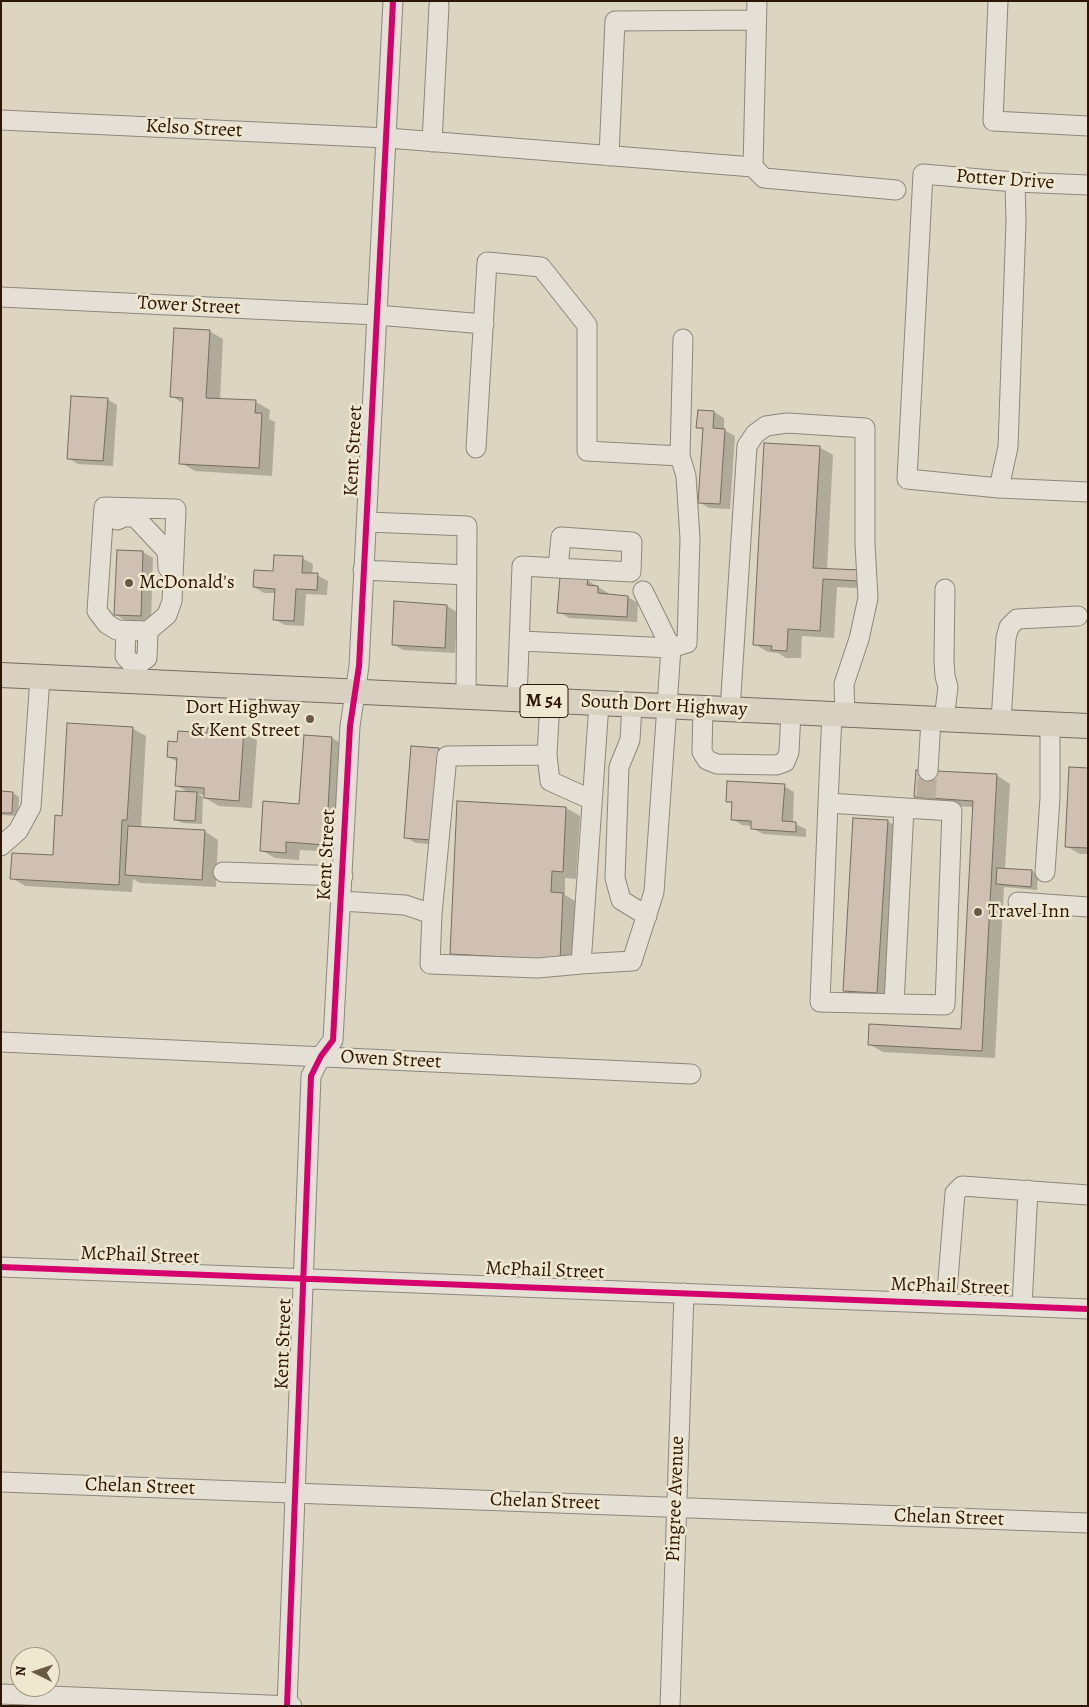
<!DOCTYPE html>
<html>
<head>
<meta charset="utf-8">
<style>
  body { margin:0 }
  #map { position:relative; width:1089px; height:1707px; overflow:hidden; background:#dcd5c2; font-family:Alegreya,serif }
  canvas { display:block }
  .frame { position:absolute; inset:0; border:2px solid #2e1605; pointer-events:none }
  .north { position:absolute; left:10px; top:1647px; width:50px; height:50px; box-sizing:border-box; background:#efe7d0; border:1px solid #a2937f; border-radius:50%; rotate:274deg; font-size:14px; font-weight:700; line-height:20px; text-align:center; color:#2e1605 }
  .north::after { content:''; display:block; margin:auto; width:18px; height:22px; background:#6b5947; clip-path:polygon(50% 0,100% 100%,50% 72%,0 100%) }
</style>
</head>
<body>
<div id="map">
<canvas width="1089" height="1707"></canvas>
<div class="frame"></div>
<div class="north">N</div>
</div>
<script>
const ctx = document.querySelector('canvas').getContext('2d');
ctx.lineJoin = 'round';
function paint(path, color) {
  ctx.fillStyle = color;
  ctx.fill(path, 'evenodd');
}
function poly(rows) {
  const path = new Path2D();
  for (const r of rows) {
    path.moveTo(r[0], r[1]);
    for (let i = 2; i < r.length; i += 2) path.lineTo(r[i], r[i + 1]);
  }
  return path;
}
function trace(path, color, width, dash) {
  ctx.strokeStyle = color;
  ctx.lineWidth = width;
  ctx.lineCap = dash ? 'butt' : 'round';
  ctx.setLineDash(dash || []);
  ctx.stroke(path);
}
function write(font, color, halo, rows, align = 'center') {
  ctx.font = font + ' Alegreya,serif';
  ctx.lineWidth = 5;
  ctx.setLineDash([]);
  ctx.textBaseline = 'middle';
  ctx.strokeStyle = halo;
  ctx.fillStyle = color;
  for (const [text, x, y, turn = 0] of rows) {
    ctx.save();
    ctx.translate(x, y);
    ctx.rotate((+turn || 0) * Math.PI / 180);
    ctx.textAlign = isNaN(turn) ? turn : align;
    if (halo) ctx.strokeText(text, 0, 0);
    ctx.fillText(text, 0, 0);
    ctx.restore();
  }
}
paint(poly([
  [209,331,223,339,220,400,256,402,270,410,269,419,275,422,272,476,195,471,181,463,184,404,172,396],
  [107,399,117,405,113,466,78,464,68,458],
  [714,412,724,418,724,430,735,436,730,509,709,508,699,502,704,430,698,427],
  [819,447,833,455,827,570,859,571,873,589,837,587,834,638,802,636,801,658,786,658,778,653,768,652,754,644],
  [118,552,143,552,153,558,151,622,126,621,116,615],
  [302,558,313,564,312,574,317,575,328,581,327,595,306,594,304,626,285,625,274,619,276,593,264,593,254,587,274,572],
  [587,580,608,593,608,595,628,597,638,603,637,622,569,618,559,612],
  [396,603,447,606,457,612,455,653,403,650,393,644],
  [132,728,146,736,141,828,204,831,218,840,216,887,140,883,133,879,132,892,25,886,12,878,54,857,63,817],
  [243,731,257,740,252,808,219,806,205,798,205,795,198,794,203,797,202,824,182,823,175,819,190,793,177,786,178,762,168,757,178,743,208,735],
  [332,738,346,746,339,852,300,850,299,860,275,858,261,850,300,805],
  [439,749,449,755,443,845,416,843,405,837],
  [1088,769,1088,854,1080,854,1066,846],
  [996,775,1010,784,1005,869,1032,871,1038,875,1037,890,1004,887,995,1058,883,1052,869,1044,962,1030,974,807,930,805,916,797],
  [784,786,794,792,793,823,806,829,806,837,763,834,752,828,752,826,742,825,732,819,733,804,728,801],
  [1,793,13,793,19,797,18,816,1,815],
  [566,808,580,816,576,879,565,878,565,895,577,902,573,967,465,961,451,953],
  [887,821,901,829,891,1001,858,999,844,991]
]), '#0003');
const building = poly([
  [174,328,210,330,206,398,256,400,255,413,262,413,259,468,179,464,183,398,170,397,174,328],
  [71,396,108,398,103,461,67,459,71,396],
  [698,410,714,411,713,428,725,429,720,504,698,503,703,428,696,428,698,410],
  [764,443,820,446,813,568,860,570,859,581,823,579,820,631,788,629,787,651,771,650,772,646,753,645,764,443],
  [117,550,143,551,141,616,114,615,117,550],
  [274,555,303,556,302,573,318,573,317,590,296,589,294,621,273,620,275,589,253,587,254,570,273,571,274,555],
  [560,577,588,579,587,585,598,586,598,593,628,596,627,617,557,613,560,577],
  [394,601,447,605,445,648,392,645,394,601],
  [67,723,133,727,127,820,122,820,119,885,10,879,12,853,53,855,55,815,62,816,67,723],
  [207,728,244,730,239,801,204,798,204,788,175,786,177,758,167,757,168,741,177,742,178,731,207,733,207,728],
  [304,735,332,737,326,845,286,842,286,853,260,851,263,801,299,804,304,735],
  [411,746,439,748,432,840,404,838,411,746],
  [1069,767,1088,768,1088,848,1065,847,1069,767],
  [916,770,997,774,982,1051,868,1045,869,1024,961,1029,973,801,914,797,916,770],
  [727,781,785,784,782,821,796,822,796,832,751,829,751,821,731,820,732,802,726,802,727,781],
  [1,791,13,792,12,813,1,813,1,791],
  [176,791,197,792,195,821,174,820,176,791],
  [457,801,566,807,563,872,552,871,551,892,563,893,560,960,450,954,457,801],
  [853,818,888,820,877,993,843,991,853,818],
  [128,826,205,830,202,880,125,875,128,826],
  [997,868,1032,870,1031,887,996,884,997,868]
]);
paint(building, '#cfc0b3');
trace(building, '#756d61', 1);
trace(poly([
  [926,798,928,771]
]), '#b9af9c', 19, [19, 9]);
const minor = poly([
  [998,1,993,121,1088,126],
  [1,120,387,138,753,167,757,1],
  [432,142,439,6],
  [609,156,615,21,756,20],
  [753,167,764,178,896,190],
  [1088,185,1015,182,923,174,907,479,999,488,1088,492],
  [1,297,377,315,484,324],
  [476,448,487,262,541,267,587,325,587,451,680,456,686,476,690,539,687,643,671,648,521,641],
  [680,456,683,339],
  [999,488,1008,447,1016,222,1015,182],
  [117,520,124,517,135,517,167,551,168,568],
  [367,522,467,526,466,697],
  [363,570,467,575],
  [126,631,125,656,135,667,135,678],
  [135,667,147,658,148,631,167,615,172,601,176,509,104,507,97,611,107,624,117,630,148,631],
  [517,700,522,566,558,568,631,572,632,542,561,537,558,568],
  [632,705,630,740,619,767,615,878,621,900,647,916],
  [703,708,702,752,707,760,717,764,776,765,785,762,789,752,791,712],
  [730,710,747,446,755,434,766,426,787,423,865,428,865,544,868,598,859,639,844,684,845,715],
  [944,720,948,687,945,676,944,660,945,589],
  [1001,722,1006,638,1009,627,1017,619,1078,616],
  [547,755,550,781,592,800],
  [928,771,931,719],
  [828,803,952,811,945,1005,820,1002,828,803,832,714],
  [1,846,18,831,31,807,40,677],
  [223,872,343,876],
  [1045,872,1050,798,1050,725],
  [341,901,405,905,432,914,430,964,538,968,581,964,599,703],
  [1018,902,1088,907],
  [432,914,447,756,547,755,550,701],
  [581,964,632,961,654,892,671,648,643,591],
  [894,1004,904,808],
  [1,1042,691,1074],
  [1,1267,1088,1309],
  [946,1304,955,1193,962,1186,1088,1195],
  [1022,1306,1028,1190],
  [1,1482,1088,1523],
  [1,1694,292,1706],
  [287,1706,311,1076,321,1056,333,1040,350,726,359,666,393,1],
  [670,1706,684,1293]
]);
const major = poly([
  [1,675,1088,726]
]);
trace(minor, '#8e877a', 21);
trace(major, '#756d61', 26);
trace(minor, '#e4e0d6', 19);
trace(major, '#d8d1c2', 24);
trace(poly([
  [1,1267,1088,1309],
  [287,1706,311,1076,321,1056,333,1040,350,726,359,666,393,1]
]), '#d6006c', 6);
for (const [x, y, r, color] of [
  [129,583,5,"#6b5947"],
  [310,719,5,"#6b5947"],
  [978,912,5,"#6b5947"]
]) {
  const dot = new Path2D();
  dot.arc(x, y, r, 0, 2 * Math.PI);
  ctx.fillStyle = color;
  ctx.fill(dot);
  trace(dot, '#efe7d0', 2);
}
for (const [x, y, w] of [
  [544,701,48]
]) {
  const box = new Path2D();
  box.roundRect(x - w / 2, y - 16.5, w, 33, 4);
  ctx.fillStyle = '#efe7d0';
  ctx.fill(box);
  trace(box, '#2e1605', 1);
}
write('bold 19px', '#2e1605', null, [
  ["M 54",544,701]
]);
write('20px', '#2e1605', '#efe7d0', [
  ["Kelso Street",194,129,3],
  ["Potter Drive",1005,180,4],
  ["Tower Street",189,306,3],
  ["Kent Street",354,451,-87],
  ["South Dort Highway",664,706,3],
  ["Kent Street",327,855,-87],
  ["Owen Street",391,1060,3],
  ["McPhail Street",140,1256,2],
  ["McPhail Street",545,1271,2],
  ["McPhail Street",950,1287,2],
  ["Kent Street",284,1344,-88],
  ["Chelan Street",140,1487,2],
  ["Pingree Avenue",676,1499,-88],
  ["Chelan Street",545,1502,2],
  ["Chelan Street",949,1518,2]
]);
write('20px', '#2e1605', '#efe7d0', [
  ["McDonald's",139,583],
  ["Dort Highway",300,708,"right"],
  ["& Kent Street",300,731,"right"],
  ["Travel Inn",988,912]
], 'left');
</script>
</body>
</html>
